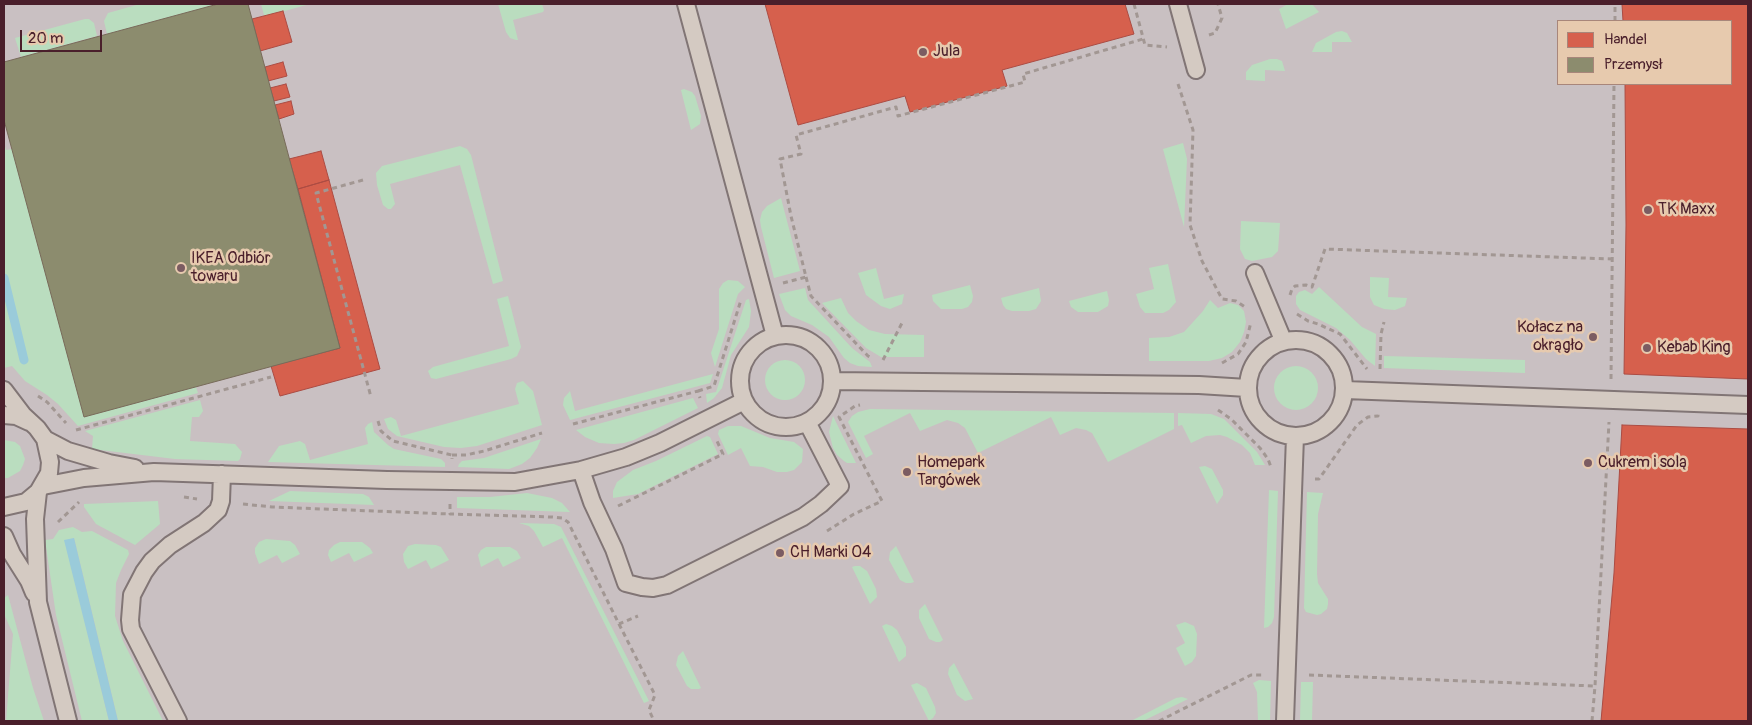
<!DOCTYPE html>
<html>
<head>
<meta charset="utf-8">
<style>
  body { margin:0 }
  #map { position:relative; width:1752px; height:725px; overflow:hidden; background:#d6cdc9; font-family:Pangolin,sans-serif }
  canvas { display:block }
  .frame { position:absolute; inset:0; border:5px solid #4a1f2b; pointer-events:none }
  .legend { position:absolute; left:1557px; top:20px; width:175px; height:65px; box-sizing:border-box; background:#e7caae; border:1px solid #a8867a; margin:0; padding:6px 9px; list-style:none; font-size:15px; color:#4a1f2b }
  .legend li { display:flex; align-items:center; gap:10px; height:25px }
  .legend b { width:25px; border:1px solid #a8867a }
  .scale { position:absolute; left:20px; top:30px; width:82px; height:22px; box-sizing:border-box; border:2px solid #4a1f2b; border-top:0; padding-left:6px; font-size:15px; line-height:18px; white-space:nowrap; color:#4a1f2b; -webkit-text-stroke:4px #e7caae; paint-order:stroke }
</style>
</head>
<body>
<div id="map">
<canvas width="1752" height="725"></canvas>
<div class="frame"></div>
<ul class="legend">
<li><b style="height:14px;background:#d6604d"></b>Handel</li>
<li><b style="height:14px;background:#8c8c6e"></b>Przemysł</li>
</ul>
<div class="scale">20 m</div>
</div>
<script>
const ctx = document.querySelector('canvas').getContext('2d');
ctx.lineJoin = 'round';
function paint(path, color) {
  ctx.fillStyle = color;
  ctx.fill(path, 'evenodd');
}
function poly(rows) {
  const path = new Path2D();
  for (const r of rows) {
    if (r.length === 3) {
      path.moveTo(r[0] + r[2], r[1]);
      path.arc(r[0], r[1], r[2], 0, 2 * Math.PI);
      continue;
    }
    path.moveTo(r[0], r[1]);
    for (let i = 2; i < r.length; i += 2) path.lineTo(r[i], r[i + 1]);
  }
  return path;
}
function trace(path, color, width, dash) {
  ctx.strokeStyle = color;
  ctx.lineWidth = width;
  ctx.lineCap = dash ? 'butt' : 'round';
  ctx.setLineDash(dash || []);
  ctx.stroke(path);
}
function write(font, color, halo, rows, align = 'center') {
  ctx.font = font + ' Pangolin,sans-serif';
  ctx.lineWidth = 5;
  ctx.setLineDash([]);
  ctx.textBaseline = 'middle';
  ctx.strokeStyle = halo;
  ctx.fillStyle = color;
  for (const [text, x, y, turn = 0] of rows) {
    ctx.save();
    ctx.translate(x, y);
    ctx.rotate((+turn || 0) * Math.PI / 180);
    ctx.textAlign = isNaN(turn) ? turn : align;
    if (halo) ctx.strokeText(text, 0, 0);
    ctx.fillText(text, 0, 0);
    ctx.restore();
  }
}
paint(poly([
  [4,4,1748,4,1748,721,4,721],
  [1558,21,1731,21,1731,84,1558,84]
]), '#c9c0c2');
paint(poly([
  [140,4,218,4,107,34,104,21,108,13],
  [261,4,310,4,263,17,264,15],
  [498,4,542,4,544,10,543,12,513,20,518,40,516,40,510,38,506,32],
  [1288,4,1312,4,1319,12,1286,29,1279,9],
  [85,19,89,19,94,23,97,36,21,57,15,38],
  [1342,31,1347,33,1352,42,1332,42,1332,52,1312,52,1316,43,1336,32],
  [1270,59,1277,59,1282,61,1285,71,1265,70,1265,81,1246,80,1246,72,1252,65],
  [684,89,692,92,695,96,701,116,700,124,691,130,681,90],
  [4,143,6,150,12,149,84,417,196,387,198,393,78,426,58,404,47,395,25,381,12,366,4,368],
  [1183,143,1187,159,1184,227,1163,149],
  [460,146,467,149,471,155,503,281,493,284,460,165,390,184,395,204,391,209,388,209,383,205,377,185,376,173,382,166],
  [781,198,800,271,774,278,761,227,760,220,762,212,767,206],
  [1241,221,1280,223,1278,251,1272,257,1252,261,1245,259,1240,249],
  [1168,264,1176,302,1169,310,1163,313,1145,313,1140,307,1136,294,1154,289,1149,268],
  [876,268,884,299,904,294,902,304,890,309,881,306,866,295,858,273],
  [1370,277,1389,278,1388,297,1407,298,1405,306,1395,310,1384,309,1374,305,1370,297],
  [728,280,738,281,745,287,738,294,715,367,711,353,719,329,719,289,723,283],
  [970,285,973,296,972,302,968,307,962,309,941,309,933,301,932,295],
  [1319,287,1362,327,1376,334,1375,366,1366,359,1350,340,1336,328,1300,310,1296,304,1296,296,1299,292,1305,290,1312,294],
  [805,288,808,300,852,348,870,362,872,367,858,366,850,363,844,358,829,337,812,325,791,316,785,310,779,294],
  [1039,288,1041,301,1036,309,1029,311,1012,311,1006,309,1003,305,1001,298],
  [1107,291,1109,300,1108,306,1098,312,1078,312,1071,307,1069,301],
  [508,296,521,347,517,356,511,359,436,379,431,378,428,371,433,367,509,346,497,299],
  [841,298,848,313,856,321,869,330,885,334,924,335,924,357,881,357,866,348,822,303],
  [749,299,751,311,749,327,731,355,722,388,714,398,707,403,706,394,716,392,746,300],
  [1210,300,1218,308,1230,303,1238,305,1244,311,1246,322,1244,332,1240,342,1232,352,1222,358,1209,361,1149,361,1149,338,1169,337,1184,332,1203,311],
  [1384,356,1525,360,1525,373,1384,368],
  [785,380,20],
  [1296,388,22],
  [713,374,710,383,570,420,563,405,564,398,570,391,575,411],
  [523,381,533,391,542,425,477,446,461,448,444,447,397,436,388,429,384,419,391,417,396,420,401,436,519,404,515,389,517,383],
  [693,398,698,408,634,440,624,443,614,444,599,443,585,437,576,430],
  [200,400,203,411,199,417,192,417,190,441,235,444,242,452,240,459,238,461,175,459,92,449,93,436,85,431],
  [870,409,1174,413,1174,429,1108,462,1092,433,1086,430,1076,428,1060,435,1051,417,978,453,965,428,958,423,947,420,920,431,910,413,864,436,873,454,866,458,848,422,852,416,858,412],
  [1178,413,1211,414,1224,419,1257,452,1265,465,1255,465,1250,453,1242,445,1227,437,1220,435,1206,436,1191,443,1182,425,1178,426],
  [833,416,856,463,847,463,844,461,837,455,833,448,829,432],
  [372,422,374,432,388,445,394,449,441,459,445,463,445,467,268,462,279,446,300,441,305,444,310,460,368,444,365,428,368,424],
  [728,426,741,426,770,438,794,442,803,449,802,462,794,470,787,472,777,472,763,467,750,466,741,448,728,455,718,434,719,430],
  [707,436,710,437,718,454,638,494,613,498,613,491,617,482,633,470,656,461],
  [541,439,537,448,530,458,522,464,509,469,458,467,459,464,462,461,484,458],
  [4,440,15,442,20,446,25,459,23,465,20,471,8,478,4,478],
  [1205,466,1212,469,1223,490,1223,495,1217,504,1199,467],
  [1269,490,1278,491,1274,617,1272,623,1268,627,1264,628],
  [290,491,363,494,369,497,374,505,269,501],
  [1307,492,1323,493,1318,514,1317,574,1318,583,1328,599,1328,604,1327,609,1321,614,1317,615,1306,612,1304,608],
  [527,493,552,498,562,503,570,512,457,508,457,497,490,497],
  [158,501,160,524,135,545,96,524,84,507,84,504],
  [519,523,554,524,561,527,649,701,644,703,562,538,543,547,534,531,529,526],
  [73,527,82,532,92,531,128,550,129,554,121,570,116,583,115,616,123,641,163,721,118,721,74,538,65,541,109,721,82,721,56,615,45,540,53,539,59,530],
  [266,539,290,541,295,545,300,554,282,563,277,555,259,564,255,553,255,548,259,542],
  [340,542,362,542,370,548,373,553,354,562,349,553,331,562,328,555,329,550,334,545],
  [415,544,436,545,441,547,449,560,431,569,426,560,408,569,404,562,403,554,408,546],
  [896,546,914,582,911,583,906,583,900,580,889,560,890,552],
  [486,547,510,547,517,551,521,558,503,567,498,558,481,567,478,555,481,550],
  [855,566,860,566,867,571,876,589,877,597,870,604,852,567],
  [8,595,33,688,44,721,6,721,13,634,4,614,4,598],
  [925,604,943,640,940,642,936,642,929,639,919,618,919,610],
  [1185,622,1194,626,1197,634,1196,656,1192,662,1185,666,1176,648,1185,643,1176,625],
  [886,624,892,626,897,630,906,647,906,656,899,662,882,626],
  [683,651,701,688,699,689,691,689,687,686,676,665,678,656],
  [954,663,973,699,965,701,957,695,948,674,949,668],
  [1259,680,1271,681,1270,721,1258,721,1257,692,1253,683],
  [1301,682,1313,682,1312,721,1300,721],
  [917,683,926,688,935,707,936,713,933,718,929,721,911,685],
  [1182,697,1188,699,1143,721,1131,721,1176,698]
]), '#baddbf');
paint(poly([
  [74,538,118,721,109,721,64,540]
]), '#9acbda');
const shops = poly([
  [765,4,1125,4,1134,34,1002,70,1007,86,910,112,905,96,798,125,765,4],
  [1622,4,1748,4,1748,379,1624,374,1626,225,1625,84,1731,84,1731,21,1623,21,1622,4],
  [283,11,292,42,260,51,252,19,283,11],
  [283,62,287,76,268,81,265,67,283,62],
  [286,84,290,97,274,101,270,88,286,84],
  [291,101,294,114,279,119,275,105,291,101],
  [321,151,329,180,298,189,289,159,321,151],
  [329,180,380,369,280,396,271,366,340,348,298,189,329,180],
  [1622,425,1748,429,1748,721,1601,721,1614,573,1622,425]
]);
paint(shops, '#d6604d');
trace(shops, '#ac4c43', 1);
const industry = poly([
  [218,4,248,4,340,348,84,417,4,120,4,62,218,4]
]);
paint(industry, '#8c8c6e');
trace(industry, '#786b5a', 1);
trace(poly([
  [4,278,24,360]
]), '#9acbda', 9);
const service = poly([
  [686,4,775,336],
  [1178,4,1196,70],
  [1255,273,1283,340],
  [786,381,46],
  [1296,388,48],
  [832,381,1199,385,1247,388],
  [4,390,23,415,37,428,45,439,50,462,49,473,38,492,26,502,4,507],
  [1345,390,1748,405],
  [4,415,16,416,29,422],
  [45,439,68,451,109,463,135,468],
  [581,470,592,502,614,549,626,583,642,587,653,588,667,585,803,517,821,504,840,486,807,422],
  [43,486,84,478,154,472,387,480,515,482,581,470,626,457,660,443,744,401],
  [38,492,35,519,38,602,68,721],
  [4,536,12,554,29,581,34,593],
  [178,721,131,629,130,620,132,595,144,572,152,561,170,545,204,523,218,510,221,501,222,474],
  [1285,721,1295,436]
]);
trace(service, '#817575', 20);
trace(poly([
  [1134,4,1145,45,1167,47],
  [1615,21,1615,4],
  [1209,35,1215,33,1222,18,1218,4],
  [1178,84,1193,130,1190,225,1202,261,1222,299,1236,301,1245,307],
  [363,180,316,193,371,397],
  [806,277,811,296,868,356,872,358],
  [783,283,806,277,791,216,780,159,801,154,796,135,896,107,898,116,1025,82,1023,74,1143,39],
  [1290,295,1292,289,1295,286,1306,285,1312,287,1325,249,1612,259],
  [1297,314,1308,321,1318,324,1340,334,1367,369],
  [883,360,903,321],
  [1222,363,1238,354,1246,342,1251,322],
  [1380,369,1381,334,1384,322],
  [1611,379,1614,84],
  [698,391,714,386,741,300],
  [38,396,47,402,66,423],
  [1218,410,1231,419,1260,448,1268,459,1271,467],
  [378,421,381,431,393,441,452,455,452,459],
  [573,424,698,391,700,398],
  [76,430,271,377],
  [452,455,466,455,484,451,542,433],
  [1315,479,1319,479,1357,425,1368,417,1378,416,1378,412],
  [184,497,197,499],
  [243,504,272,507,450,514],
  [450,504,450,514,552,517,562,518,568,522,619,624,638,616],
  [618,506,723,454,716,439],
  [58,522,79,502],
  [827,531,854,514,882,501,839,417,855,406,860,405],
  [619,624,655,695,649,710,654,721],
  [1309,675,1595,686],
  [1159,721,1251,675,1265,675],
  [1592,721,1595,686,1609,422]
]), '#a29793', 3, [5, 4]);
trace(service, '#d4cac2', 16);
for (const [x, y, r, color] of [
  [923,52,5,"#7b5c62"],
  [1648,210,5,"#7b5c62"],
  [181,268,5,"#7b5c62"],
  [1593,337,5,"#7b5c62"],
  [1647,348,5,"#7b5c62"],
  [1588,463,5,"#7b5c62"],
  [907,472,5,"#7b5c62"],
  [780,553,5,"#7b5c62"]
]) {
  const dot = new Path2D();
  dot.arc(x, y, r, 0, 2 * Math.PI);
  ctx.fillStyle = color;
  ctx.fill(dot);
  trace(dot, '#e7caae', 2);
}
write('16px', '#4a1f2b', '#e7caae', [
  ["Jula",933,52],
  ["TK Maxx",1658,210],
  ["IKEA Odbiór",191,259],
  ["towaru",191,277],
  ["Kołacz na",1583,328,"right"],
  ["okrągło",1583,346,"right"],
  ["Kebab King",1657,348],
  ["Homepark",917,463],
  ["Targówek",917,481],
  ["Cukrem i solą",1598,463],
  ["CH Marki 04",790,553]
], 'left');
</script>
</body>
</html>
